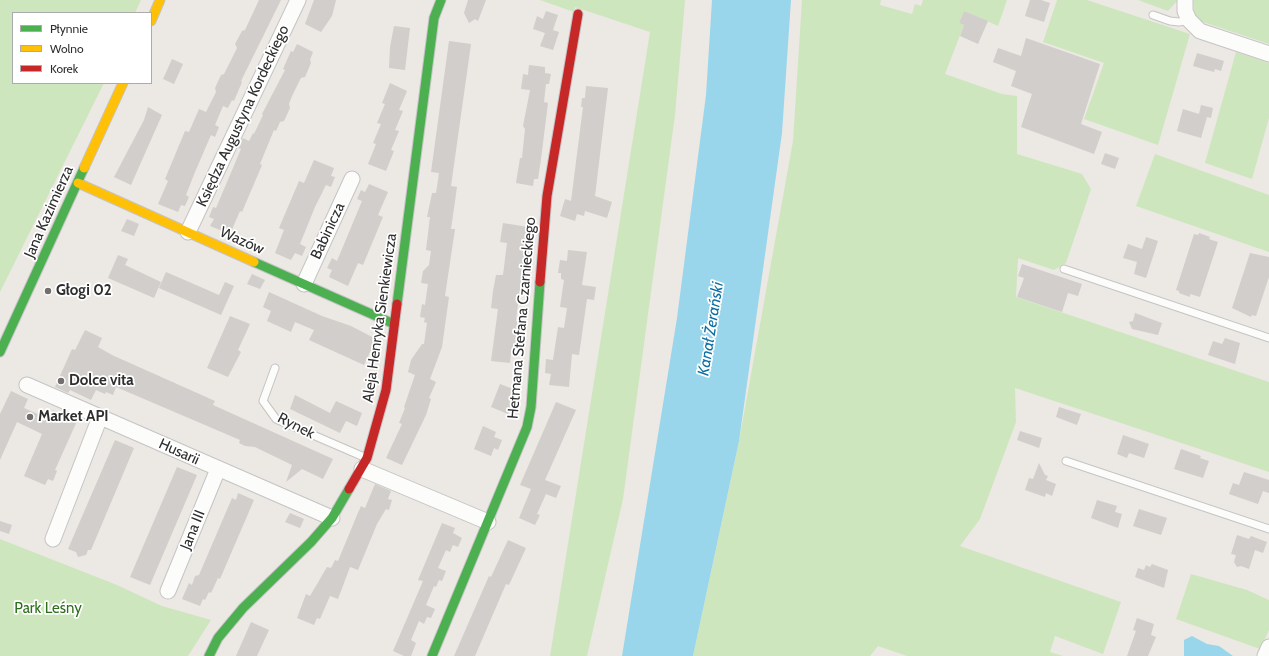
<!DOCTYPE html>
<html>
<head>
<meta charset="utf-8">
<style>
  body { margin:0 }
  #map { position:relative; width:1269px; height:656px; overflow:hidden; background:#ece8e4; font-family:Cabin,sans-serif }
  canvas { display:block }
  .legend { position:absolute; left:12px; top:12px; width:140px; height:72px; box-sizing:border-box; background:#fff; border:1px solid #ababab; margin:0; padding:5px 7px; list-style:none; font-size:12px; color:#2e2e2e }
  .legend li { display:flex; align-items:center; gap:8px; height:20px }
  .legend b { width:20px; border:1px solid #ababab }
</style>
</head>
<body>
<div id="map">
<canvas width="1269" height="656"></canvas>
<ul class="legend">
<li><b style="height:5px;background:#4caf50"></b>Płynnie</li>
<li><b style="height:5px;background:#ffc107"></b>Wolno</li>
<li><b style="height:5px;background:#c62828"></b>Korek</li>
</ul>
</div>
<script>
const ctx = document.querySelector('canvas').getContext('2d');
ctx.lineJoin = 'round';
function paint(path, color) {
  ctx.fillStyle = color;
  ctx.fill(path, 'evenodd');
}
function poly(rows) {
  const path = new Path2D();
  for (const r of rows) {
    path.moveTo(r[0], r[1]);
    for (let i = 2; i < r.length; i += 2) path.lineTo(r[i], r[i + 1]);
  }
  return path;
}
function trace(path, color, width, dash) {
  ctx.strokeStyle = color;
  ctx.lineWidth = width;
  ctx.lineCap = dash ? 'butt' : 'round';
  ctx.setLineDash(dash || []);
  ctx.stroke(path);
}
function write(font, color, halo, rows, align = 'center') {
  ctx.font = font + ' Cabin,sans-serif';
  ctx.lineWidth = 3.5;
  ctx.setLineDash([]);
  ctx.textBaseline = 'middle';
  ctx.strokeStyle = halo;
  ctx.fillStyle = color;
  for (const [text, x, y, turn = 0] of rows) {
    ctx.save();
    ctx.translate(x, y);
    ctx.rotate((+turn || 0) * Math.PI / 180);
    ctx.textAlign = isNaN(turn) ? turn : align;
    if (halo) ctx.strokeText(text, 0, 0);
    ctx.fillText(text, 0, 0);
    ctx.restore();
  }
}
paint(poly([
  [0,0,141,0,135,13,13,13,13,83,104,83,0,292],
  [540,0,685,0,675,115,623,499,587,656,550,656,650,32,575,7,574,12],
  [802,0,881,0,880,5,912,14,915,4,921,6,923,0,1007,0,998,26,964,11,959,23,964,25,945,74,1002,94,1017,96,1017,154,1082,174,1091,189,1066,263,1054,270,1018,258,1016,297,1269,382,1269,472,1015,388,1016,422,980,519,960,546,1121,602,1103,654,1055,636,1050,652,1063,656,907,656,878,646,870,656,693,656,739,441,793,141],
  [1057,0,1087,0,1190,34,1158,145,1084,119,1104,63,1043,42],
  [1138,0,1178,0,1168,11],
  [1193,0,1269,0,1269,44,1200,21,1195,17],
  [1236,52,1269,63,1269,118,1252,179,1205,163],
  [1155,154,1269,195,1269,252,1136,206],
  [0,539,117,585,162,606,211,620,188,656,0,656],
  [1191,574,1247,590,1269,600,1269,630,1260,649,1176,619]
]), '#cee6be');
paint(poly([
  [712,0,791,0,782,133,739,441,693,656,622,656,677,318,706,95],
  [1192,636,1207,644,1219,646,1233,656,1184,656,1184,640]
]), '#99d6ec');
paint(poly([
  [259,0,281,0,241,81,242,82,234,101,232,100,228,108,223,106,215,125,219,127,215,137,211,135,195,172,186,195,189,197,185,206,181,205,178,212,158,204,168,181,165,179,185,131,189,132,199,109,206,112,216,92,215,88,221,75,224,74,237,48,235,44,242,31,245,30],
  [314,0,336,0,332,16,321,32,305,24],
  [468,0,486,0,478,21,475,19,469,23,464,13],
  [1030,0,1041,0,1050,3,1044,22,1025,16],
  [546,11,558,15,553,30,559,32,553,50,540,46,545,33,533,29,537,16,543,19],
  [964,11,988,21,978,44,960,36,964,25,959,23],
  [394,26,410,28,405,70,389,68,390,47],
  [1026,38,1100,64,1081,124,1102,132,1094,154,1021,127,1032,94,1011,86,1016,71,993,62,998,48,1021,56],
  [449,41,471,44,451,186,457,187,451,229,455,229,445,296,449,297,442,347,430,379,436,382,429,398,431,399,426,415,402,465,386,458,402,424,399,423,405,408,404,407,415,375,408,372,411,360,422,344,424,344,427,323,424,322,425,318,420,317,422,304,425,305,428,284,421,283,423,271,429,265,431,251,426,250,430,217,427,217,432,193,436,193,439,173,431,172],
  [297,44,313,52,310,60,311,63,305,77,301,78,292,96,289,104,290,108,284,121,280,122,276,131,274,130,260,164,262,165,242,212,240,211,230,234,210,226,214,219,209,217,213,207,216,208,241,149,238,148,243,138,249,141,253,133,254,134,263,115,262,114,285,70,283,69,291,51,293,52],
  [1197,53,1224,61,1221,71,1215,69,1214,72,1193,66],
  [172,59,183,64,174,84,163,79],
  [529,65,545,67,545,73,551,74,549,84,546,84,544,102,548,103,541,159,538,179,534,179,533,186,516,183,520,158,522,158,525,129,523,126,530,90,521,89,523,74,528,75],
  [390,83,407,91,399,110,403,111,395,130,399,131,391,150,394,151,386,171,368,164,376,144,373,143,381,124,377,123,385,104,382,103],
  [586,86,608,88,595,196,612,202,607,218,585,211,584,216,577,214,575,221,560,216,565,199,571,201,583,107,581,107,582,98,585,98],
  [1201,105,1213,108,1211,118,1207,117,1201,138,1177,131,1183,109,1199,114],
  [148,107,162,115,131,185,114,177,144,120],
  [1105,153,1119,158,1115,169,1101,164],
  [314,160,334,168,331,176,335,177,331,187,326,185,315,207,300,244,306,247,302,256,295,253,291,260,275,253,284,230,279,228,299,181,304,183],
  [369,184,388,192,378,215,383,217,363,265,358,263,348,286,329,277,332,270,327,268,332,258,337,261,362,201,357,199,361,190,365,192],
  [127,219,139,224,134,236,121,231],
  [503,223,528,227,525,249,529,250,528,255,530,255,529,269,523,268,517,312,516,321,522,322,518,354,511,353,510,363,491,361,498,309,491,308,493,291,496,275,503,275,507,243,500,242],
  [1199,233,1210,237,1209,239,1218,242,1200,297,1190,294,1190,297,1179,293,1179,291,1176,290,1194,234,1198,235],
  [1146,237,1158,241,1146,278,1134,274,1137,262,1123,258,1128,244,1142,249],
  [568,250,587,252,582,285,596,287,594,300,587,299,579,355,572,354,569,387,549,385,551,374,545,373,546,359,553,360,558,327,564,328,567,308,560,307,564,280,561,279,561,273,558,273,560,260,567,261],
  [1250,253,1269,257,1269,277,1256,316,1252,315,1251,317,1232,308],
  [118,255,128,259,125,265,161,282,154,298,108,278],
  [1022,264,1082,284,1078,296,1068,293,1062,312,1017,297,1024,278,1018,276],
  [166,272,219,295,225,282,234,286,221,315,159,288],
  [252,274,265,280,260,289,247,284],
  [269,292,322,316,351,326,376,339,364,365,309,340,314,330,295,322,291,332,267,321,271,311,263,307],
  [1135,313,1162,323,1158,335,1132,329,1129,322,1133,321],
  [230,316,250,324,238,350,241,352,228,377,207,368],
  [85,330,102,338,98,347,112,355,215,401,213,405,333,459,323,479,302,469,286,482,292,465,255,447,245,446,239,443,240,440,116,387,113,395,106,392,105,394,96,390,91,400,70,390,68,393,55,387,72,349,75,350],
  [1225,338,1240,343,1235,364,1208,355,1213,341,1222,344],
  [500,384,513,389,511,396,519,399,515,408,511,407,508,414,491,407],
  [11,391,28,399,24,408,49,419,53,410,77,421,55,470,57,471,53,481,48,479,45,485,24,476,42,434,17,422,0,460,0,414],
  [295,395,330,413,336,401,362,413,357,426,346,421,340,433,290,409],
  [556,402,576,410,545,480,561,486,556,498,546,494,537,514,540,515,535,525,519,518,531,489,520,485],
  [1059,407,1081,414,1077,425,1056,417],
  [483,426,496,432,494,437,502,440,498,450,494,448,491,456,474,449],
  [1020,431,1042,438,1039,448,1017,440],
  [1123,435,1149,444,1144,458,1129,453,1127,458,1117,454],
  [115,440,134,448,91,550,88,550,86,555,78,557,76,552,68,549],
  [1181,449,1201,456,1200,458,1209,461,1203,478,1174,469],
  [1039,463,1045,475,1048,476,1046,480,1056,484,1052,496,1046,493,1045,497,1025,490,1029,478,1033,479],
  [177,467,197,475,150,585,130,577],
  [1244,472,1269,480,1269,493,1263,491,1258,504,1229,494,1233,483,1239,485],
  [375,484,391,491,388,499,392,500,389,510,386,509,377,524,358,570,350,567,338,599,330,596,320,619,317,618,314,625,297,618,306,594,310,596,327,567,331,568,335,560,338,561,357,515,361,506,365,508],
  [238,493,254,500,220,579,218,578,211,593,209,592,205,600,203,599,200,606,182,599,189,583,192,585,195,576,199,575,232,498,236,500],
  [1097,500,1117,506,1115,512,1122,514,1118,528,1091,518],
  [1139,509,1167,518,1161,535,1133,526],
  [290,513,304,519,300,528,285,522],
  [0,521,12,525,9,534,0,531],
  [442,523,455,528,453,533,462,538,458,547,453,545,450,552,446,550,438,568,446,571,442,581,439,580,436,587,434,586,426,605,435,609,431,618,427,617,424,624,419,621,411,640,416,643,411,656,404,656,393,651,423,581,418,580],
  [1237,535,1249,539,1251,536,1267,542,1263,553,1255,550,1249,569,1241,566,1237,567,1234,562,1236,555,1231,554],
  [508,540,526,548,509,585,506,584,475,656,454,656,489,576,491,577],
  [1152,564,1168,570,1164,588,1135,577,1138,568,1144,570,1146,565,1150,567],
  [1137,618,1154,624,1151,635,1156,637,1148,656,1127,656,1136,631,1133,630],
  [251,622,269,630,257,656,236,656]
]), '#d1cecb');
const lane = poly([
  [1153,15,1170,21,1179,22,1189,20],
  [1064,269,1269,338],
  [275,368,263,401,276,419,364,457],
  [1066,461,1269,529]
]);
const street = poly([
  [1185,0,1185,11,1189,20,1200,31,1269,54],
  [188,232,298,0],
  [304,284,352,179],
  [27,385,332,518],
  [362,469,488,522],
  [53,539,100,417],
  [168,591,218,469],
  [1265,656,1269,647]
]);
const fast = poly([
  [254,262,394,324],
  [397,304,434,18,441,0],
  [0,352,84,168],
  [209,656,218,638,243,608,311,542,332,518,349,489],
  [432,656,527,427,531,407,540,282]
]);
const slow = poly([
  [151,21,160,0],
  [84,168,123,83],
  [78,183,254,262]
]);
const jam = poly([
  [540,282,547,196,578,14],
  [349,489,367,458,386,390,397,304]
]);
trace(lane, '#c5c4c5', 9);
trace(street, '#c5c4c5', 17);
trace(fast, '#c5c4c5', 11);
trace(slow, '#c5c4c5', 11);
trace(jam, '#c5c4c5', 11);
trace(lane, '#fcfcfb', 7);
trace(street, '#fcfcfb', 15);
trace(fast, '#4caf50', 9);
trace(slow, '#ffc107', 9);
trace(jam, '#c62828', 9);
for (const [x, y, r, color] of [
  [48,291,4,"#706f6e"],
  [61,381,4,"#706f6e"],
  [30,417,4,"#706f6e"]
]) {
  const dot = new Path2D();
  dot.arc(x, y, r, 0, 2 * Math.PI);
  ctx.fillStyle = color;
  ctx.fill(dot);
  trace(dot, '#fff', 1.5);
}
write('15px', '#2e2e2e', '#fff', [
  ["Księdza Augustyna Kordeckiego",243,116,-65],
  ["Jana Kazimierza",49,212,-66],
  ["Babinicza",328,231,-65],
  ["Wazów",242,241,24],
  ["Aleja Henryka Sienkiewicza",380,318,-82],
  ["Hetmana Stefana Czarnieckiego",522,318,-85],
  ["Rynek",296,426,27],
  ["Husarii",179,452,24],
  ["Jana III",193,530,-68]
]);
write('bold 15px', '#2e2e2e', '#fff', [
  ["Głogi 02",56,291],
  ["Dolce vita",69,381],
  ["Market API",38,417]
], 'left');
write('15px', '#2c6e1b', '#fff', [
  ["Park Leśny",48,609]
]);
write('italic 16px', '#0d6fa3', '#fff', [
  ["Kanał Żerański",711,329,-81]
]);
</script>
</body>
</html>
